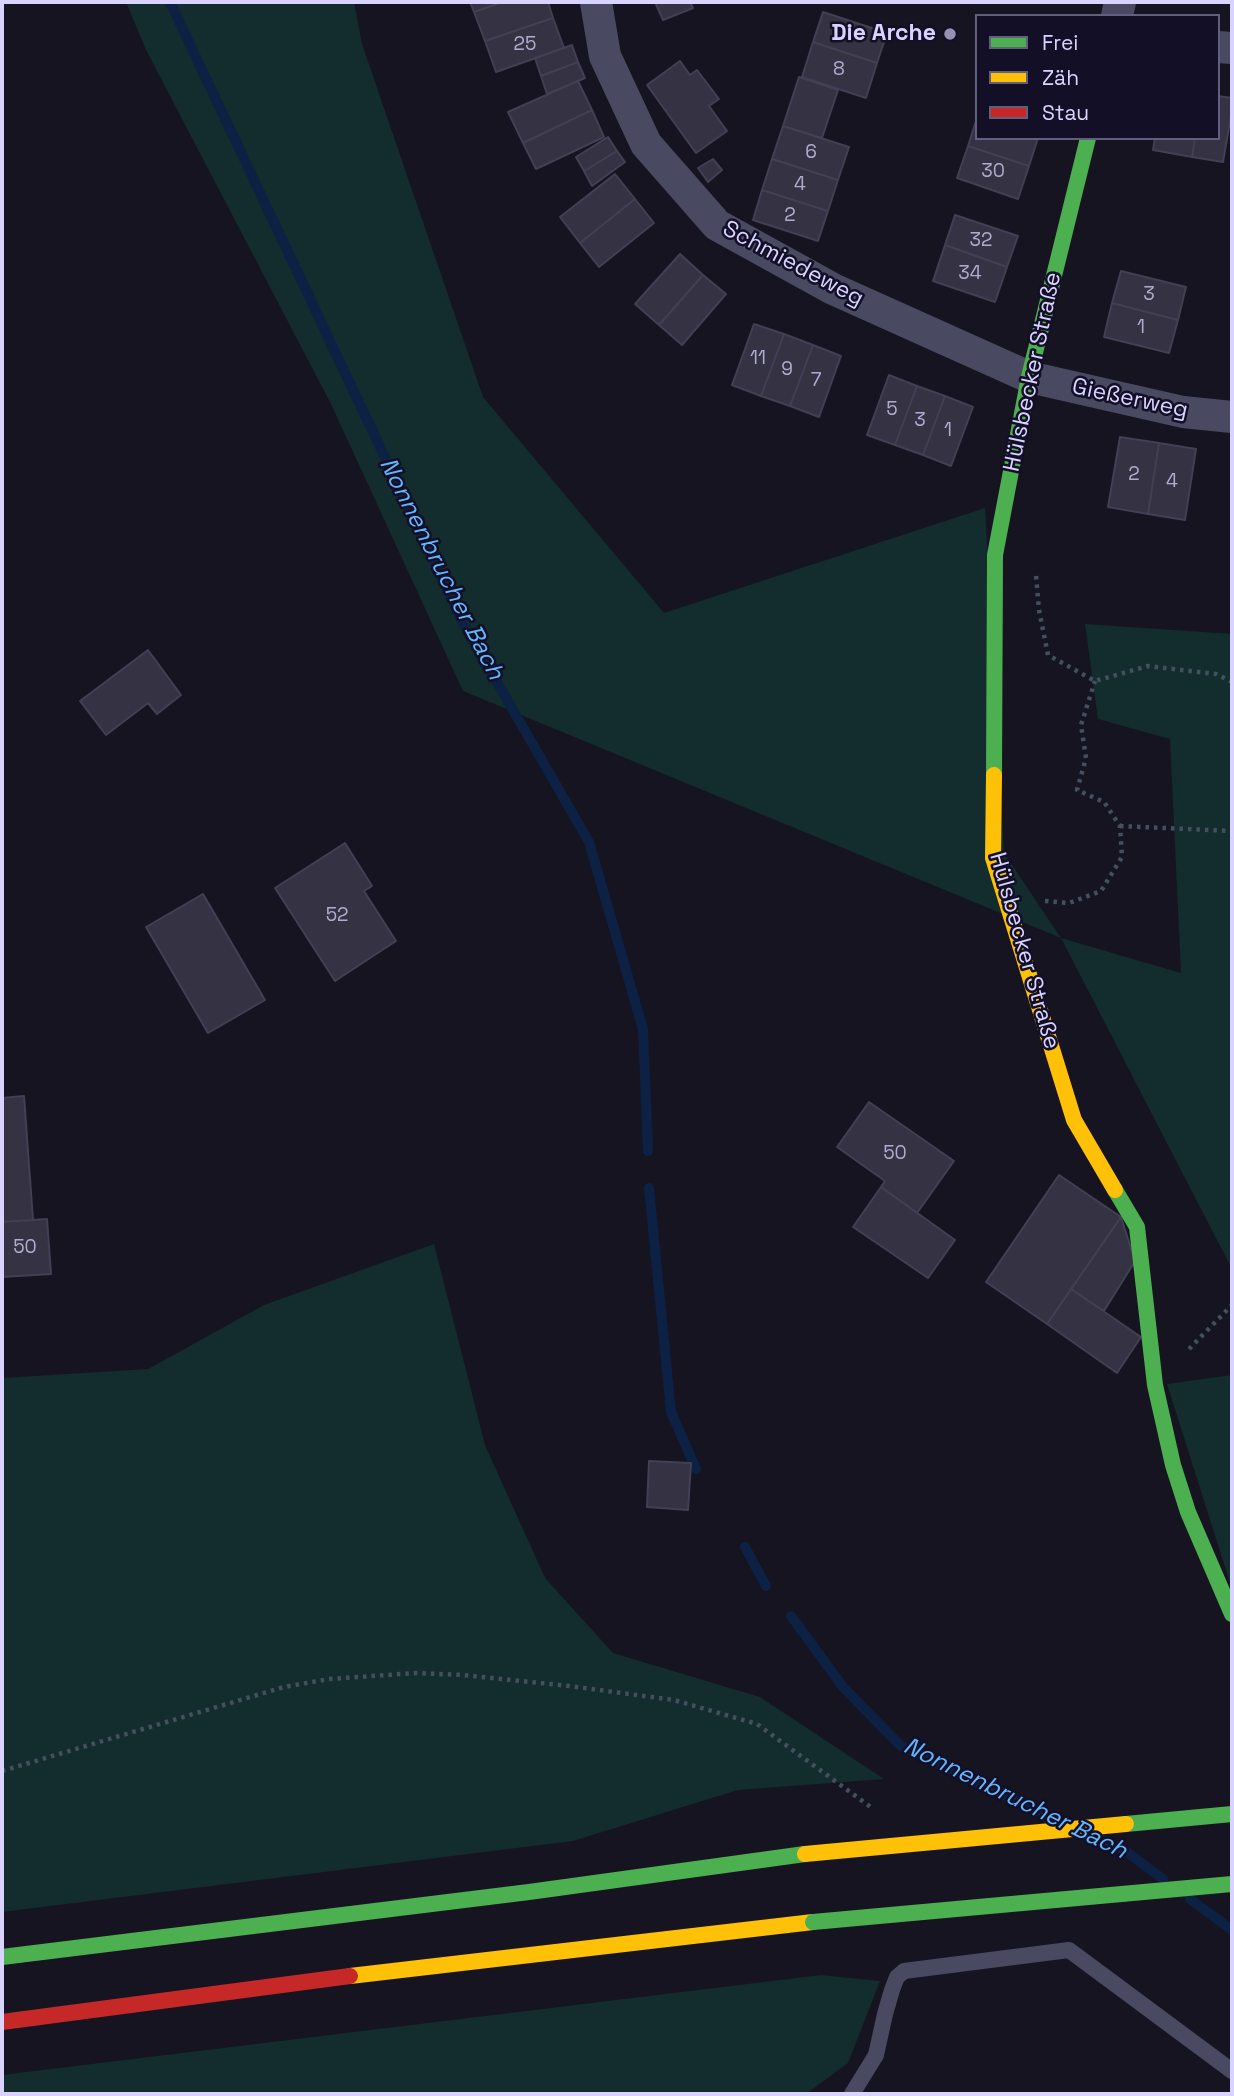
<!DOCTYPE html>
<html>
<head>
<meta charset="utf-8">
<style>
  body { margin:0 }
  #map { position:relative; width:1234px; height:2096px; overflow:hidden; background:#161421; font-family:"Space Grotesk",sans-serif }
  canvas { display:block }
  .frame { position:absolute; inset:0; border:4px solid #d9d4ff; pointer-events:none }
  .legend { position:absolute; left:975px; top:14px; width:245px; height:126px; box-sizing:border-box; background:#130f26; border:2px solid #625e7d; margin:0; padding:9px 12px; list-style:none; font-size:21px; color:#d9d4ff }
  .legend li { display:flex; align-items:center; gap:14px; height:35px }
  .legend b { width:35px; border:2px solid #625e7d }
</style>
</head>
<body>
<div id="map">
<canvas width="1234" height="2096"></canvas>
<div class="frame"></div>
<ul class="legend">
<li><b style="height:9px;background:#4caf50"></b>Frei</li>
<li><b style="height:9px;background:#ffc107"></b>Zäh</li>
<li><b style="height:9px;background:#c62828"></b>Stau</li>
</ul>
</div>
<script>
const ctx = document.querySelector('canvas').getContext('2d');
ctx.lineJoin = 'round';
function paint(path, color) {
  ctx.fillStyle = color;
  ctx.fill(path, 'evenodd');
}
function poly(rows) {
  const path = new Path2D();
  for (const r of rows) {
    path.moveTo(r[0], r[1]);
    for (let i = 2; i < r.length; i += 2) path.lineTo(r[i], r[i + 1]);
  }
  return path;
}
function trace(path, color, width, dash) {
  ctx.strokeStyle = color;
  ctx.lineWidth = width;
  ctx.lineCap = dash ? 'butt' : 'round';
  ctx.setLineDash(dash || []);
  ctx.stroke(path);
}
function write(font, color, halo, rows, align = 'center') {
  ctx.font = font + ' "Space Grotesk",sans-serif';
  ctx.lineWidth = 5;
  ctx.setLineDash([]);
  ctx.textBaseline = 'middle';
  ctx.strokeStyle = halo;
  ctx.fillStyle = color;
  for (const [text, x, y, turn = 0] of rows) {
    ctx.save();
    ctx.translate(x, y);
    ctx.rotate((+turn || 0) * Math.PI / 180);
    ctx.textAlign = isNaN(turn) ? turn : align;
    if (halo) ctx.strokeText(text, 0, 0);
    ctx.fillText(text, 0, 0);
    ctx.restore();
  }
}
paint(poly([
  [126,2,354,2,362,44,483,397,664,613,985,508,1004,853,1061,938,1181,973,1170,739,1098,719,1085,624,1232,634,1232,1269,1061,938,463,691,331,404,146,50],
  [434,1244,485,1445,545,1578,613,1653,760,1697,884,1779,738,1790,573,1841,2,1912,2,1378,148,1369,264,1305],
  [1232,1375,1232,1589,1167,1384],
  [821,1975,880,1981,848,2063,806,2094,2,2094,2,2075]
]), '#132c2d');
trace(poly([
  [170,2,464,625,589,842,643,1029,648,1151],
  [649,1188,671,1412,696,1469],
  [745,1547,766,1586],
  [791,1616,843,1687,902,1747,1053,1818],
  [1100,1839,1124,1850,1163,1879],
  [1190,1899,1232,1930]
]), '#0d2144', 10);
const building = poly([
  [470,2,503,2,474,12,470,2],
  [503,2,548,2,553,18,485,41,474,12,503,2],
  [655,2,690,2,693,8,663,20,655,2],
  [823,12,887,33,877,63,813,42,823,12],
  [553,18,564,48,496,72,485,41,553,18],
  [813,42,877,63,866,98,802,77,813,42],
  [572,45,578,62,541,76,535,58,572,45],
  [680,61,690,75,697,70,719,99,709,106,727,131,696,153,647,85,680,61],
  [578,62,585,78,547,94,541,76,578,62],
  [799,77,838,90,822,138,783,126,799,77],
  [578,81,592,110,523,143,508,112,578,81],
  [1218,96,1232,98,1232,110,1223,162,1192,157,1195,138,1218,138,1218,96],
  [592,110,604,137,536,169,523,143,592,110],
  [977,118,977,138,1038,138,1029,166,968,146,977,118],
  [783,126,849,147,838,180,772,159,783,126],
  [608,137,617,151,584,171,576,157,608,137],
  [1155,138,1195,138,1192,157,1153,150,1155,138],
  [968,146,1029,166,1018,199,957,178,968,146],
  [617,151,625,162,592,186,584,171,617,151],
  [713,159,722,170,708,182,698,168,713,159],
  [772,159,838,180,828,211,762,190,772,159],
  [615,174,635,199,580,243,560,217,615,174],
  [762,190,828,211,818,241,753,220,762,190],
  [635,199,654,223,599,267,580,243,635,199],
  [955,215,1018,236,1007,267,945,245,955,215],
  [945,245,1007,267,995,302,933,281,945,245],
  [680,254,703,275,659,325,635,304,680,254],
  [1121,271,1186,287,1178,320,1112,303,1121,271],
  [703,275,726,294,682,345,659,325,703,275],
  [1112,303,1178,320,1169,353,1104,337,1112,303],
  [754,324,784,334,761,396,732,385,754,324],
  [784,334,813,345,790,406,761,396,784,334],
  [813,345,841,356,819,417,790,406,813,345],
  [889,375,917,386,895,445,867,435,889,375],
  [917,386,945,396,923,455,895,445,917,386],
  [945,396,973,407,951,466,923,455,945,396],
  [1120,437,1159,443,1148,514,1108,507,1120,437],
  [1159,443,1196,449,1185,520,1148,514,1159,443],
  [148,650,181,695,157,714,148,703,106,735,80,701,148,650],
  [345,843,372,886,364,891,396,941,335,981,275,888,345,843],
  [203,894,265,1000,208,1033,146,927,203,894],
  [24,1096,33,1220,2,1222,2,1098,24,1096],
  [869,1102,954,1161,917,1213,881,1187,885,1181,837,1147,869,1102],
  [1059,1175,1121,1217,1047,1324,986,1282,1059,1175],
  [881,1187,955,1240,928,1278,853,1227,881,1187],
  [1121,1217,1135,1261,1104,1311,1071,1289,1121,1217],
  [47,1219,51,1274,2,1277,2,1222,47,1219],
  [1071,1289,1141,1337,1117,1373,1047,1324,1071,1289],
  [649,1461,691,1463,688,1510,647,1507,649,1461]
]);
paint(building, '#343243');
trace(building, '#433f54', 2);
trace(poly([
  [1036,576,1039,610,1048,655,1095,681,1148,666,1216,674,1232,682],
  [1120,826,1232,831],
  [1045,901,1069,903,1101,891,1122,857,1120,826,1104,802,1077,790,1086,758,1081,725,1095,681],
  [1189,1349,1232,1305],
  [2,1771,284,1687,329,1679,416,1673,463,1675,569,1686,674,1700,757,1724,872,1808]
]), '#44505f', 4.5, [3.5, 5]);
trace(poly([
  [852,2094,876,2055,885,2014,892,1990,897,1977,904,1971,1069,1950,1232,2071]
]), '#4a4962', 16);
trace(poly([
  [596,2,605,56,646,144,717,225,833,289,1029,377,1183,412,1232,417],
  [1117,16,1120,2],
  [1218,47,1232,48]
]), '#4a4962', 32);
trace(poly([
  [994,775,995,555,1029,377,1088,138],
  [1115,1190,1137,1227,1155,1385,1173,1465,1188,1512,1232,1614],
  [2,1957,529,1892,805,1854]
]), '#4caf50', 16);
trace(poly([
  [994,775,993,858,1074,1120,1115,1190],
  [350,1976,813,1922]
]), '#ffc107', 16);
trace(poly([
  [2,2022,350,1976]
]), '#c62828', 16);
trace(poly([
  [1126,1824,1232,1814],
  [813,1922,1232,1884]
]), '#4caf50', 16);
trace(poly([
  [805,1854,1126,1824]
]), '#ffc107', 16);
for (const [x, y, r, color] of [
  [950,34,7,"#9591b1"]
]) {
  const dot = new Path2D();
  dot.arc(x, y, r, 0, 2 * Math.PI);
  ctx.fillStyle = color;
  ctx.fill(dot);
  trace(dot, '#130f26', 2.5);
}
write('19px', '#b0acd0', null, [
  ["25",525,45],
  ["8",839,70],
  ["6",811,153],
  ["30",993,172],
  ["4",800,185],
  ["2",790,216],
  ["32",981,241],
  ["34",970,274],
  ["3",1149,295],
  ["1",1141,328],
  ["11",758,359],
  ["9",787,370],
  ["7",816,381],
  ["5",892,410],
  ["3",920,421],
  ["1",948,431],
  ["2",1134,475],
  ["4",1172,482],
  ["52",337,916],
  ["50",895,1154],
  ["50",25,1248]
]);
write('bold 23px', '#d9d4ff', '#130f26', [
  ["Die Arche",936,34]
], 'right');
write('23px', '#d9d4ff', '#130f26', [
  ["Schmiedeweg",793,264,28],
  ["Hülsbecker Straße",1033,372,-78],
  ["Gießerweg",1130,399,12],
  ["Hülsbecker Straße",1024,951,74]
]);
write('italic 24px', '#62b6ff', '#130f26', [
  ["Nonnenbrucher Bach",441,569,63],
  ["Nonnenbrucher Bach",1015,1799,26]
]);
</script>
</body>
</html>
